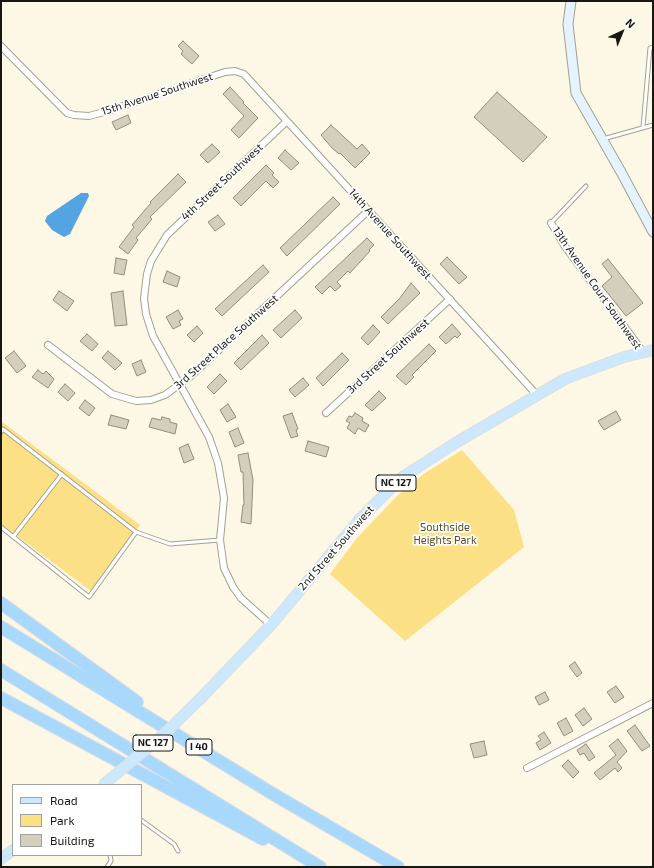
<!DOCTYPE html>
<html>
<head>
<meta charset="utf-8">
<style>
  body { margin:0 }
  #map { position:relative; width:654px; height:868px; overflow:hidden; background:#fdf7e5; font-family:"Exo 2",sans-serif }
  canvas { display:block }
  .frame { position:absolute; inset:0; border:2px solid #191711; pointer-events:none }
  .legend { position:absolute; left:12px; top:784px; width:130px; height:72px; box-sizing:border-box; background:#fff; border:1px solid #a3a2a0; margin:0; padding:5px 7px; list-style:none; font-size:12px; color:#191711 }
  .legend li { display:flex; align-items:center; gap:8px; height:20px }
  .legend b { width:20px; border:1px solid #a3a2a0 }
  .north { position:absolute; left:602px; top:12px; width:40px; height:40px; -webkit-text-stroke:3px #fff; paint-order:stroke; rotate:44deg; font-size:11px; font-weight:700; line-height:16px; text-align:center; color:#191711 }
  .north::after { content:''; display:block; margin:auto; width:14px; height:18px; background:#191711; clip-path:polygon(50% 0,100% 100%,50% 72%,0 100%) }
</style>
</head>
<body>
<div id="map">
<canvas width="654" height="868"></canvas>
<div class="frame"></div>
<ul class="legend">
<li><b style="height:5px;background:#cbe8fe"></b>Road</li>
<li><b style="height:11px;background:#fce086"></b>Park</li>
<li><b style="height:11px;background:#d4cebd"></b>Building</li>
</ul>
<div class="north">N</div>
</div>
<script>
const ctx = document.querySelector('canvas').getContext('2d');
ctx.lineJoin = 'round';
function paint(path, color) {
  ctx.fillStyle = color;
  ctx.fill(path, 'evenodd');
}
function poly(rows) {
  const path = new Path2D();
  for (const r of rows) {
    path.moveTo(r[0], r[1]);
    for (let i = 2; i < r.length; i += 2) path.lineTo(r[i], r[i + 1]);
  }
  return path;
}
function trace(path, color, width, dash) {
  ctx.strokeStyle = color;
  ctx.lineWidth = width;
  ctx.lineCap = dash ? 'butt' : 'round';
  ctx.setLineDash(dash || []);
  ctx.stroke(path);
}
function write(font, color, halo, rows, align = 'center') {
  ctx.font = font + ' "Exo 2",sans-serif';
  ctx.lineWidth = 3.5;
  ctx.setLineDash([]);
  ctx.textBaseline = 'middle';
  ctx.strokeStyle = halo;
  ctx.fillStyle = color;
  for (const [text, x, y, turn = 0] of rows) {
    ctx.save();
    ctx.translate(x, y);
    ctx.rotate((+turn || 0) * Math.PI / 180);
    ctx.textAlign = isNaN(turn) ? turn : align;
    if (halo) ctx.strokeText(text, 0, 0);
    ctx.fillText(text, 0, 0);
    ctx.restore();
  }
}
paint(poly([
  [2,422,140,525,91,591,1,524],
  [462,450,514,510,524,547,405,641,330,574,357,538,398,495,425,473]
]), '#fce086');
paint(poly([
  [81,193,88,193,89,196,70,234,64,237,52,230,45,221,47,216]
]), '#53a5e1');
const building = poly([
  [183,41,199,56,192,64,181,54,183,51,178,46,183,41],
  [230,87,244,102,243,103,258,118,239,138,231,130,244,116,223,94,230,87],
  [497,92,547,137,523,162,474,117,497,92],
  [128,115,131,123,116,130,112,122,128,115],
  [331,125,357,149,362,144,370,153,355,168,340,153,339,154,332,148,321,135,331,125],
  [212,144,220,152,208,163,200,155,212,144],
  [285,150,299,163,291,170,278,158,285,150],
  [266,165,274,173,272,175,279,182,273,188,266,181,241,206,233,198,266,165],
  [178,174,186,182,150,217,152,219,136,238,138,240,128,254,119,247,134,227,132,225,151,203,150,202,178,174],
  [333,197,340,204,287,256,280,248,333,197],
  [218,215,225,224,215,231,208,222,218,215],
  [367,238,374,245,369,250,370,251,350,273,348,271,337,282,341,286,335,291,330,286,322,294,315,287,367,238],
  [447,257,467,277,459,284,440,264,447,257],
  [116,258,127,260,124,275,114,273,116,258],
  [608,259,643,303,626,316,602,286,612,277,602,264,608,259],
  [263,265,269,272,222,316,215,309,263,265],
  [167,271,180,277,177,287,163,282,167,271],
  [411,283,420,293,388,324,381,317,400,298,411,283],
  [59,291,74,301,67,311,53,300,59,291],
  [123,291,127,325,115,326,111,293,123,291],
  [178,310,183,319,179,321,181,325,173,329,166,317,178,310],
  [295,310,302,318,281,338,273,330,295,310],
  [452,324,461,334,457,338,455,336,446,344,439,337,452,324],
  [373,325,380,332,368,345,361,338,373,325],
  [197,326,203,333,194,342,187,335,197,326],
  [87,334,98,344,92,351,80,341,87,334],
  [262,335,269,343,241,370,234,363,262,335],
  [429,344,436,351,412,375,414,377,406,385,396,376,429,344],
  [14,351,26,366,17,373,5,358,14,351],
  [108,351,122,363,115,370,102,358,108,351],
  [342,353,349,360,323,386,316,378,342,353],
  [141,360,146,372,137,376,132,364,141,360],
  [38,370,43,374,46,371,54,379,48,388,32,377,38,370],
  [220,374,227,381,214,394,207,387,220,374],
  [303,378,309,385,295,397,289,390,303,378],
  [65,384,75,393,68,401,58,392,65,384],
  [379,391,386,398,372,411,365,405,379,391],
  [85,400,95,408,89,416,79,408,85,400],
  [228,404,236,417,227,422,220,410,228,404],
  [616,411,621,420,604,430,598,421,616,411],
  [292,413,298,429,296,430,298,436,291,438,283,416,292,413],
  [355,413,363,418,362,421,369,425,365,432,358,428,355,434,347,428,350,423,346,421,349,416,352,417,355,413],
  [111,415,129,420,126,429,108,425,111,415],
  [162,417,170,419,170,422,177,424,175,434,149,427,152,418,161,420,162,417],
  [238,428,244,443,235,447,229,432,238,428],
  [308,441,329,447,326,457,305,451,308,441],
  [188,444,194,459,184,463,179,448,188,444],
  [248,453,253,480,251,524,241,522,243,505,244,505,243,472,241,472,238,455,248,453],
  [575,662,582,673,577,677,569,666,575,662],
  [616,686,624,697,615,703,607,692,616,686],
  [545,692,549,700,539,705,535,697,545,692],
  [584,708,592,719,583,726,575,715,584,708],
  [566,718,573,731,564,736,557,723,566,718],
  [635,725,650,746,642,751,627,731,635,725],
  [544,732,551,743,540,750,536,743,541,740,538,736,544,732],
  [618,739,627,751,617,762,622,768,618,772,615,768,600,780,594,773,616,755,609,746,618,739],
  [484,741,487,755,474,758,470,744,484,741],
  [586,744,595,757,589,761,584,753,580,755,577,750,586,744],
  [568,760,579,772,573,778,562,766,568,760]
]);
paint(building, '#d4cebd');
trace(building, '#938d7d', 1);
const service = poly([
  [643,127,650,48,653,47],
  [603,139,653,125],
  [551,223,586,186],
  [1,432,3,429,136,532,170,544,220,540],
  [1,527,89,597,136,532],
  [13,537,62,474],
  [141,820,174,844,178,851],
  [107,867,111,861,110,855]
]);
const minor = poly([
  [1,46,67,113,74,115,89,116,108,111,225,72,235,71,244,74,536,394],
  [551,223,564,245,643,352],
  [48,345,112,394,136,401,151,400,165,395,191,376,369,210],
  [326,413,450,299],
  [271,625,241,598,233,587,224,568,220,540,224,498,218,463,209,437,153,336,146,314,144,298,147,274,151,261,167,235,287,121],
  [527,768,653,703]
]);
const secondary = poly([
  [571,1,568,24,576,93,621,172,653,232]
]);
const primary = poly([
  [200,699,271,625,359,520,401,478,457,442,565,379,624,357,653,350],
  [1,859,13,850]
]);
const motorway = poly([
  [1,603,137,702],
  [1,627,273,794,398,867],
  [1,670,320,867],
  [1,698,263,839]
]);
trace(service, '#a5a08f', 5);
trace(minor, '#a5a08f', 8);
trace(secondary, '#a5a08f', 11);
trace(primary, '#dfdfde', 12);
trace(motorway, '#dfdfde', 14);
trace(service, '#fff', 3);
trace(minor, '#fff', 6);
trace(secondary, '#e5f3fe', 9);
trace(primary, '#cbe8fe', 10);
trace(motorway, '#a9d8fd', 12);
const primaryBridge = poly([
  [103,785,162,736,200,699]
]);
trace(primaryBridge, '#dfdfde', 12, []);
trace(primaryBridge, '#cbe8fe', 10);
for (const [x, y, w] of [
  [396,483,40],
  [153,743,40],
  [199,747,26]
]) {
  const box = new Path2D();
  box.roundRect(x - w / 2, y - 8, w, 16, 3);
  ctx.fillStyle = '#fff';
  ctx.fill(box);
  trace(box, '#191711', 1);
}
write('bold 10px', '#191711', null, [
  ["NC 127",396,483],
  ["NC 127",153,743],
  ["I 40",199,747]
]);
write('11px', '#191711', '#fff', [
  ["15th Avenue Southwest",157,94,-18],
  ["4th Street Southwest",222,182,-43],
  ["14th Avenue Southwest",390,234,48],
  ["13th Avenue Court Southwest",597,288,55],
  ["3rd Street Place Southwest",226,342,-42],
  ["3rd Street Southwest",388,356,-42],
  ["2nd Street Southwest",336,548,-49]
]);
write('11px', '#594c24', '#fff', [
  ["Southside",445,527],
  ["Heights Park",445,540]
]);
</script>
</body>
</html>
